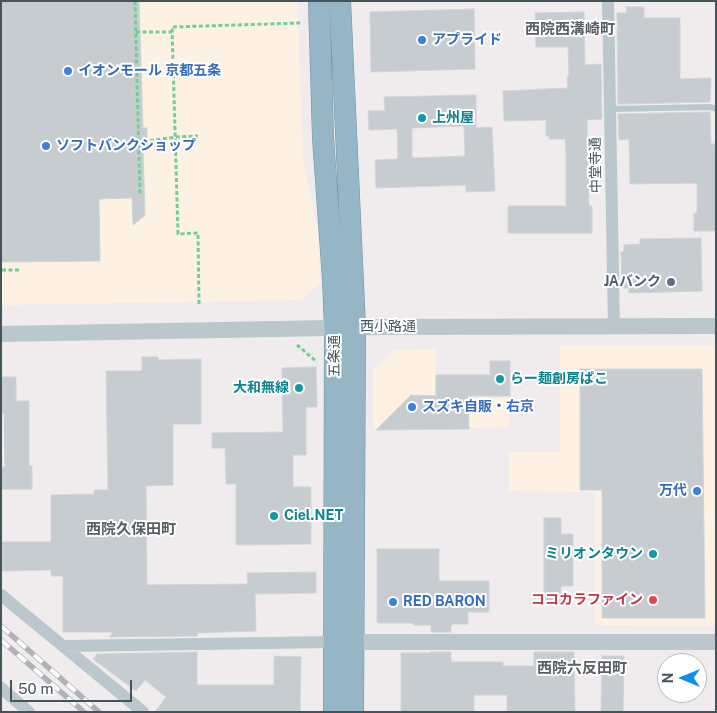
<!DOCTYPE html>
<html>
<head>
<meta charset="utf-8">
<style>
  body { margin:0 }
  #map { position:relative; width:717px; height:713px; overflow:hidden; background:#f0eced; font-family:"Public Sans",sans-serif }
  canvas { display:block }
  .frame { position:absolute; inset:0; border:2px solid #44545b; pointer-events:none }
  .north { position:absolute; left:657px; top:653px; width:50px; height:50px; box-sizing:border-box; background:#fff; border:1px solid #b4bbbd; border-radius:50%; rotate:270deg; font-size:14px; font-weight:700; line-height:20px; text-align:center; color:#44545b }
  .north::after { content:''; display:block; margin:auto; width:18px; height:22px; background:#0f8fe7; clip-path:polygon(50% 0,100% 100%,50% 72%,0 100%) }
  .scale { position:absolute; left:10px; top:680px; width:122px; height:22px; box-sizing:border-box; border:2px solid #44545b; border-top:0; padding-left:6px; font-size:15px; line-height:18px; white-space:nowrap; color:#44545b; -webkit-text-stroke:4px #fff; paint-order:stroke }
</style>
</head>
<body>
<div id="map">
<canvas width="717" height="713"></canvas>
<div class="frame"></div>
<div class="north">N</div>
<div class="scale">50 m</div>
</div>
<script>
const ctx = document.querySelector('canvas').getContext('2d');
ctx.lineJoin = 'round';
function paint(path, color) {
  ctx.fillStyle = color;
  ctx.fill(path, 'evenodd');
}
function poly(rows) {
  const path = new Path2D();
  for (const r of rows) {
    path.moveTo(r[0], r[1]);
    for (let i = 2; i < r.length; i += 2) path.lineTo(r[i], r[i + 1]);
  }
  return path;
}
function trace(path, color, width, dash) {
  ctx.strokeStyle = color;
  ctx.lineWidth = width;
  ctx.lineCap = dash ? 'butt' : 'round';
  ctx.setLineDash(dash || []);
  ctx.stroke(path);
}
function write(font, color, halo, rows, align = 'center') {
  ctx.font = font + ' "Public Sans","Noto Sans JP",sans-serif';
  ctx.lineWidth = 4;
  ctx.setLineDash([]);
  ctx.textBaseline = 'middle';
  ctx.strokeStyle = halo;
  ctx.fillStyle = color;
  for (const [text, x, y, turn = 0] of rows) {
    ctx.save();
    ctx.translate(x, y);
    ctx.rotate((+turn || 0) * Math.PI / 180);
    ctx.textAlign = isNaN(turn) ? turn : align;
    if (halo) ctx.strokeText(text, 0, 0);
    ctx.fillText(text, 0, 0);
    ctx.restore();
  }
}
paint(poly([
  [1,1,297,1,303,161,318,230,320,283,301,300,1,305],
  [560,346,716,346,716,626,595,625,595,492,509,491,509,452,560,452],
  [436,349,435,395,467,395,467,398,510,398,509,427,373,430,373,371,393,350]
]), '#fdf1e4');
const building = poly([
  [1,1,139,1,143,128,147,128,147,151,143,151,145,215,133,225,132,198,99,199,100,261,1,262,1,1],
  [626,7,644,7,644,18,680,18,680,79,711,78,710,102,618,104,617,13,627,13,626,7],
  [474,9,475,69,371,72,370,12,474,9],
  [584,12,585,65,601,64,602,119,587,120,589,206,592,206,592,233,508,233,508,206,566,206,566,152,565,139,549,139,549,136,546,136,546,120,504,121,503,91,568,88,567,76,569,76,568,47,536,47,535,13,584,12],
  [476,95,476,128,492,127,495,191,466,192,466,185,376,188,375,160,398,159,397,129,369,130,368,111,385,111,384,97,476,95],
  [464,126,465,156,412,158,412,128,464,126],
  [710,112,711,144,716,144,716,231,694,231,694,213,697,213,697,183,630,184,629,139,619,140,618,114,710,112],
  [701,238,702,291,629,293,629,288,622,288,621,252,624,251,624,245,640,244,640,239,701,238],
  [142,357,158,357,158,360,201,359,201,424,173,424,173,485,146,486,147,585,248,584,247,573,316,572,316,593,255,594,256,631,197,633,197,636,110,637,113,632,63,632,63,576,51,576,51,570,2,571,2,542,51,542,51,495,94,494,94,490,108,490,106,371,142,371,142,357],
  [490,361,510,361,510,396,468,396,469,429,376,430,411,395,436,396,436,375,490,375,490,361],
  [316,367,317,407,306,407,306,455,293,455,293,487,311,487,311,544,236,545,236,484,226,484,225,448,212,448,212,433,283,432,282,368,316,367],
  [580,369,702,369,705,618,602,618,602,490,580,490,580,369],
  [1,377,16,377,16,401,29,401,29,466,32,466,32,489,1,489,1,467,5,467,4,413,1,413,1,377],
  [544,518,561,518,561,534,573,534,573,586,561,586,561,601,544,601,544,518],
  [377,549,439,549,439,581,489,581,489,612,468,612,468,624,453,624,451,626,451,632,431,632,431,625,413,625,413,623,377,623,377,549],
  [197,652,197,685,274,685,274,656,301,657,300,712,155,712,166,697,145,680,136,691,93,659,97,654,197,652],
  [431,652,451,652,451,662,503,662,503,666,534,666,534,652,574,652,575,712,507,712,507,695,474,695,474,712,401,712,401,653,431,653,431,652],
  [602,656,624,656,623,712,601,712,602,656]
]);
paint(building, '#c6ccd0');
trace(building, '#d0d4d9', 1);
const trunk = poly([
  [319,1,323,138,333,279,335,328,334,712],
  [340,1,355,327,353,712]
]);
trace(trunk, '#6d94ab', 22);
trace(poly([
  [135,1,140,196],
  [136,32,172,32],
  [137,141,148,141,176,137,198,136],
  [2,270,20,270],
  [199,304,198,233,178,234,172,27,300,23],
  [297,345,317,362]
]), '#6ed091', 3, [4, 2.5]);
trace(poly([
  [610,109,711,107,716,109]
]), '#bac7cd', 6);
trace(poly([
  [608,1,614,327],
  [1,595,143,712],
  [64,646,333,642],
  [1,688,29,712]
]), '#bac7cd', 12);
trace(poly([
  [1,334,386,327,716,326],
  [343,642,716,642]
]), '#bac7cd', 16);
trace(trunk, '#96b6c6', 21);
const rail = poly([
  [1,626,99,712],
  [1,640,84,712]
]);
trace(rail, '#aeb3b8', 5.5);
trace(rail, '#fff', 4, [11]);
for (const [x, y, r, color] of [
  [422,40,5,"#3f7fe0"],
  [68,71,5,"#3f7fe0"],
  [422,118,5,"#0f9aa8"],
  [46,146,5,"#3f7fe0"],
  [671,282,5,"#5c6f8a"],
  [500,379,5,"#0f9aa8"],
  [299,388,5,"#0f9aa8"],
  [412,407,5,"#3f7fe0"],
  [697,491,5,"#3f7fe0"],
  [274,516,5,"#0f9aa8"],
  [653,554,5,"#0f9aa8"],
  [653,600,5,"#e0444e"],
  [393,602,5,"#3f7fe0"]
]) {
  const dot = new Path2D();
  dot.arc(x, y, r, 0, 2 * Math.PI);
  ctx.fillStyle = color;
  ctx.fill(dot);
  trace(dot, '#fff', 2);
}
write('bold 14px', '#366cbe', '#fff', [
  ["アプライド",432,40],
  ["イオンモール 京都五条",78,71],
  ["ソフトバンクショップ",56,146],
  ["スズキ自販・右京",422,407],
  ["万代",687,491,"right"],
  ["RED BARON",403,602]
], 'left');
write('bold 14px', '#0d838f', '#fff', [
  ["上州屋",432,118],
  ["らー麺創房ぱこ",510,379],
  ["大和無線",289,388,"right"],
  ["Ciel.NET",284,516],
  ["ミリオンタウン",643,554,"right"]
], 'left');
write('14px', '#44545b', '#fff', [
  ["中堂寺通",596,165,-91],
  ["西小路通",388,327],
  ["五条通",335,356,-90]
]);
write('bold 14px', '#4e5e75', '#fff', [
  ["JAバンク",661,282]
], 'right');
write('bold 14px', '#be3a42', '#fff', [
  ["ココカラファイン",643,600]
], 'right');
write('bold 15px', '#595f62', '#fff', [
  ["西院西溝崎町",570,29],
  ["西院久保田町",131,529],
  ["西院六反田町",582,668]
]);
</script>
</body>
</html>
